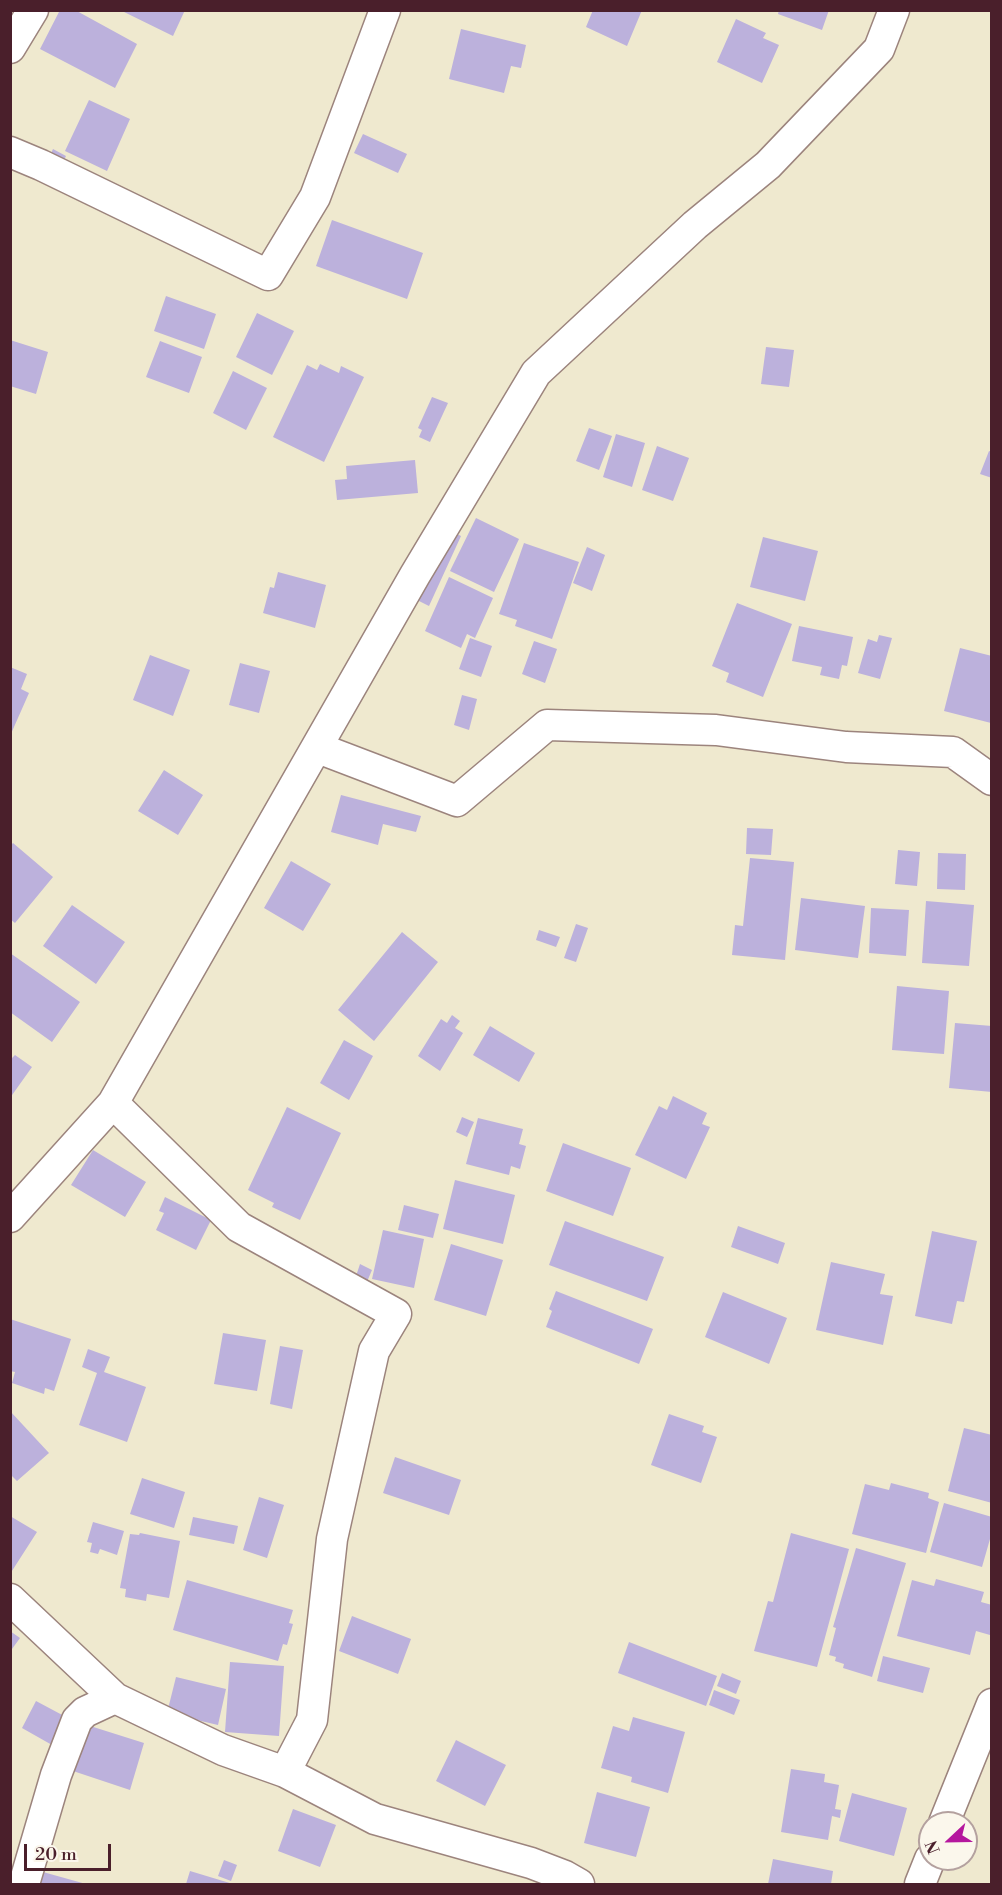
<!DOCTYPE html>
<html>
<head>
<meta charset="utf-8">
<style>
  body { margin:0 }
  #map { position:relative; width:1002px; height:1895px; overflow:hidden; background:#efe9cf; font-family:"Libre Bodoni",serif }
  canvas { display:block }
  .frame { position:absolute; inset:0; border:12px solid #4a1f2b; pointer-events:none }
  .north { position:absolute; left:918px; top:1811px; width:60px; height:60px; box-sizing:border-box; background:#fbf7ec; border:2px solid #b4a19f; border-radius:50%; rotate:248deg; font-size:16px; font-weight:700; line-height:24px; text-align:center; color:#4a1f2b }
  .north::after { content:''; display:block; margin:auto; width:21px; height:27px; background:#b5179e; clip-path:polygon(50% 0,100% 100%,50% 72%,0 100%) }
  .scale { position:absolute; left:24px; top:1844px; width:87px; height:27px; box-sizing:border-box; border:3px solid #4a1f2b; border-top:0; padding-left:8px; font-size:18px; line-height:21px; white-space:nowrap; color:#4a1f2b; -webkit-text-stroke:4px #fbf7ec; paint-order:stroke }
</style>
</head>
<body>
<div id="map">
<canvas width="1002" height="1895"></canvas>
<div class="frame"></div>
<div class="north">N</div>
<div class="scale">20 m</div>
</div>
<script>
const ctx = document.querySelector('canvas').getContext('2d');
ctx.lineJoin = 'round';
function paint(path, color) {
  ctx.fillStyle = color;
  ctx.fill(path, 'evenodd');
}
function poly(rows) {
  const path = new Path2D();
  for (const r of rows) {
    path.moveTo(r[0], r[1]);
    for (let i = 2; i < r.length; i += 2) path.lineTo(r[i], r[i + 1]);
  }
  return path;
}
function trace(path, color, width, dash) {
  ctx.strokeStyle = color;
  ctx.lineWidth = width;
  ctx.lineCap = dash ? 'butt' : 'round';
  ctx.setLineDash(dash || []);
  ctx.stroke(path);
}
paint(poly([
  [60,10,75,10,137,44,115,88,40,49],
  [120,10,185,10,173,36],
  [593,10,642,10,627,46,586,27],
  [779,10,829,10,822,30,778,14],
  [736,19,766,33,763,38,779,45,762,83,717,62],
  [461,29,526,45,521,68,511,66,504,93,449,79],
  [89,100,130,119,107,171,65,151],
  [363,134,407,154,398,173,354,153],
  [53,149,66,156,61,166,48,160],
  [332,220,423,253,407,299,316,266],
  [166,296,216,314,204,349,154,331],
  [257,313,294,331,272,375,236,357],
  [10,340,48,352,36,394,10,386],
  [160,341,202,357,189,393,146,377],
  [766,347,794,350,789,387,761,384],
  [320,364,339,373,341,366,364,377,324,462,273,437,307,365,317,370],
  [233,371,267,388,246,430,213,413],
  [432,397,448,403,430,442,419,437,422,430,418,428],
  [589,428,612,436,599,470,576,461],
  [616,434,645,443,632,487,603,477],
  [657,446,689,458,673,501,642,490],
  [989,451,992,452,992,478,980,474],
  [415,460,418,493,337,500,335,480,347,479,346,466],
  [476,518,519,539,494,592,450,571],
  [449,530,461,536,429,606,417,600],
  [763,537,818,551,805,601,750,587],
  [524,543,579,562,552,639,515,626,517,620,499,614],
  [587,547,605,555,592,591,573,583],
  [278,572,326,585,315,628,263,613,270,587,274,588],
  [449,577,493,598,475,638,467,634,461,648,425,631],
  [737,603,792,624,763,697,726,682,729,673,712,666],
  [799,626,853,637,847,666,842,665,839,679,820,675,822,667,792,661],
  [879,635,892,638,880,679,858,673,868,639,877,642],
  [470,638,492,646,481,677,459,669],
  [534,641,557,649,545,683,522,674],
  [960,648,992,656,991,723,944,711],
  [150,655,190,670,173,716,133,700],
  [240,663,270,671,259,713,229,705],
  [10,667,27,674,21,689,29,693,10,736],
  [462,695,477,699,469,730,454,725],
  [164,770,203,795,178,835,138,811],
  [341,795,421,816,416,832,383,824,378,845,331,832],
  [747,828,773,829,771,855,746,854],
  [13,843,53,877,15,923,10,919,10,846],
  [898,850,920,852,917,886,895,884],
  [938,853,966,854,965,890,937,889],
  [750,858,794,862,785,960,732,955,735,925,743,926],
  [291,861,331,884,303,931,264,908],
  [801,898,865,906,858,958,795,950],
  [926,901,974,905,969,966,922,963],
  [72,905,125,942,96,984,43,946],
  [871,908,909,910,906,956,869,953],
  [576,924,588,928,576,962,564,958],
  [539,930,560,937,556,947,536,940],
  [402,932,438,962,374,1041,338,1010],
  [10,953,80,1002,52,1042,10,1012],
  [897,986,949,991,944,1054,892,1050],
  [452,1015,460,1021,455,1028,463,1033,440,1071,418,1056,441,1019,447,1023],
  [955,1023,992,1026,992,1092,949,1088],
  [490,1026,535,1053,519,1082,473,1055],
  [344,1040,373,1056,349,1100,320,1083],
  [15,1055,32,1067,10,1098,10,1060],
  [673,1096,707,1113,702,1124,710,1127,686,1179,635,1155,659,1106,667,1110],
  [287,1107,341,1133,300,1220,272,1207,274,1203,248,1190],
  [462,1117,474,1122,467,1137,456,1132],
  [478,1118,523,1129,519,1144,526,1146,520,1169,511,1166,509,1175,466,1164],
  [563,1143,631,1168,613,1216,546,1191],
  [93,1150,146,1182,125,1217,71,1185],
  [455,1180,515,1195,503,1244,443,1229],
  [165,1197,211,1220,196,1250,156,1230,164,1213,159,1211],
  [404,1205,439,1214,433,1238,398,1230],
  [565,1221,664,1257,647,1301,549,1265],
  [738,1226,785,1243,778,1264,731,1247],
  [383,1230,424,1239,414,1288,372,1279],
  [932,1231,977,1241,964,1302,957,1301,952,1324,915,1316],
  [451,1244,503,1260,486,1316,434,1300],
  [831,1262,885,1274,880,1294,893,1296,883,1345,816,1330],
  [360,1264,372,1270,366,1284,355,1279],
  [556,1291,653,1329,639,1364,546,1327,552,1311,549,1309],
  [723,1292,787,1318,769,1364,705,1337],
  [10,1319,71,1339,54,1391,45,1388,44,1394,12,1383,15,1372,10,1371],
  [223,1333,266,1340,257,1391,214,1384],
  [280,1346,303,1350,292,1409,270,1404],
  [88,1349,110,1357,104,1372,146,1387,127,1442,79,1425,97,1373,82,1367],
  [10,1411,49,1453,17,1481,10,1474],
  [669,1414,704,1426,702,1432,717,1437,701,1483,651,1465],
  [964,1428,992,1435,992,1503,948,1491],
  [395,1457,461,1480,449,1515,383,1493],
  [142,1478,185,1492,174,1528,130,1514],
  [891,1483,929,1493,928,1498,939,1502,926,1553,852,1534,865,1484,889,1490],
  [259,1497,284,1505,267,1558,243,1550],
  [944,1503,992,1517,992,1532,982,1567,930,1552],
  [10,1516,37,1532,10,1574],
  [193,1517,238,1526,234,1544,189,1535],
  [93,1522,124,1531,117,1555,100,1549,98,1554,90,1552,92,1543,87,1542],
  [140,1533,180,1541,169,1598,147,1594,146,1601,125,1597,126,1589,120,1588,130,1534,139,1535],
  [791,1533,849,1549,817,1667,754,1651,768,1601,773,1602],
  [856,1548,906,1563,872,1677,843,1668,844,1664,835,1661,836,1657,829,1655,836,1628,833,1627],
  [936,1579,984,1592,981,1602,992,1605,990,1635,976,1631,970,1655,897,1636,912,1580,934,1586],
  [187,1580,293,1610,289,1623,293,1624,287,1645,283,1644,278,1661,173,1630],
  [352,1616,411,1639,398,1674,339,1651],
  [10,1631,20,1638,12,1649,10,1648],
  [629,1642,717,1676,706,1706,618,1673],
  [883,1656,930,1668,923,1693,877,1681],
  [230,1662,284,1666,279,1736,225,1732],
  [722,1673,741,1681,736,1694,717,1686],
  [176,1677,226,1689,218,1725,167,1713],
  [714,1690,740,1700,734,1715,709,1705],
  [36,1701,66,1717,52,1745,22,1728],
  [633,1717,685,1732,668,1793,631,1782,632,1777,601,1768,613,1726,629,1731],
  [87,1725,144,1743,130,1790,73,1771],
  [456,1740,506,1765,485,1806,436,1781],
  [791,1769,825,1774,824,1782,839,1785,835,1809,841,1810,840,1818,832,1816,828,1840,781,1832],
  [597,1792,650,1807,636,1857,584,1843],
  [852,1793,907,1808,894,1856,839,1841],
  [293,1809,336,1825,320,1867,278,1851],
  [773,1859,833,1871,831,1884,768,1884],
  [224,1860,237,1865,231,1881,218,1876],
  [190,1871,233,1884,186,1884],
  [43,1872,86,1884,40,1884]
]), '#bcb1dc');
const minor = poly([
  [10,48,33,10],
  [10,152,41,165,268,275,315,197,385,10],
  [318,748,457,801,547,725,716,730,846,747,953,752,992,780],
  [113,1103,239,1227,396,1314,374,1351,332,1539,312,1720,285,1772],
  [10,1217,113,1103,415,575,536,373,695,225,768,165,879,49,894,10],
  [10,1599,115,1698],
  [944,1823,992,1704],
  [24,1884,56,1775,77,1720,85,1712,115,1698,223,1750,285,1772,375,1819,531,1863,565,1876,579,1884],
  [920,1884,930,1859]
]);
trace(minor, '#9c847d', 33);
trace(minor, '#fff', 30);
</script>
</body>
</html>
